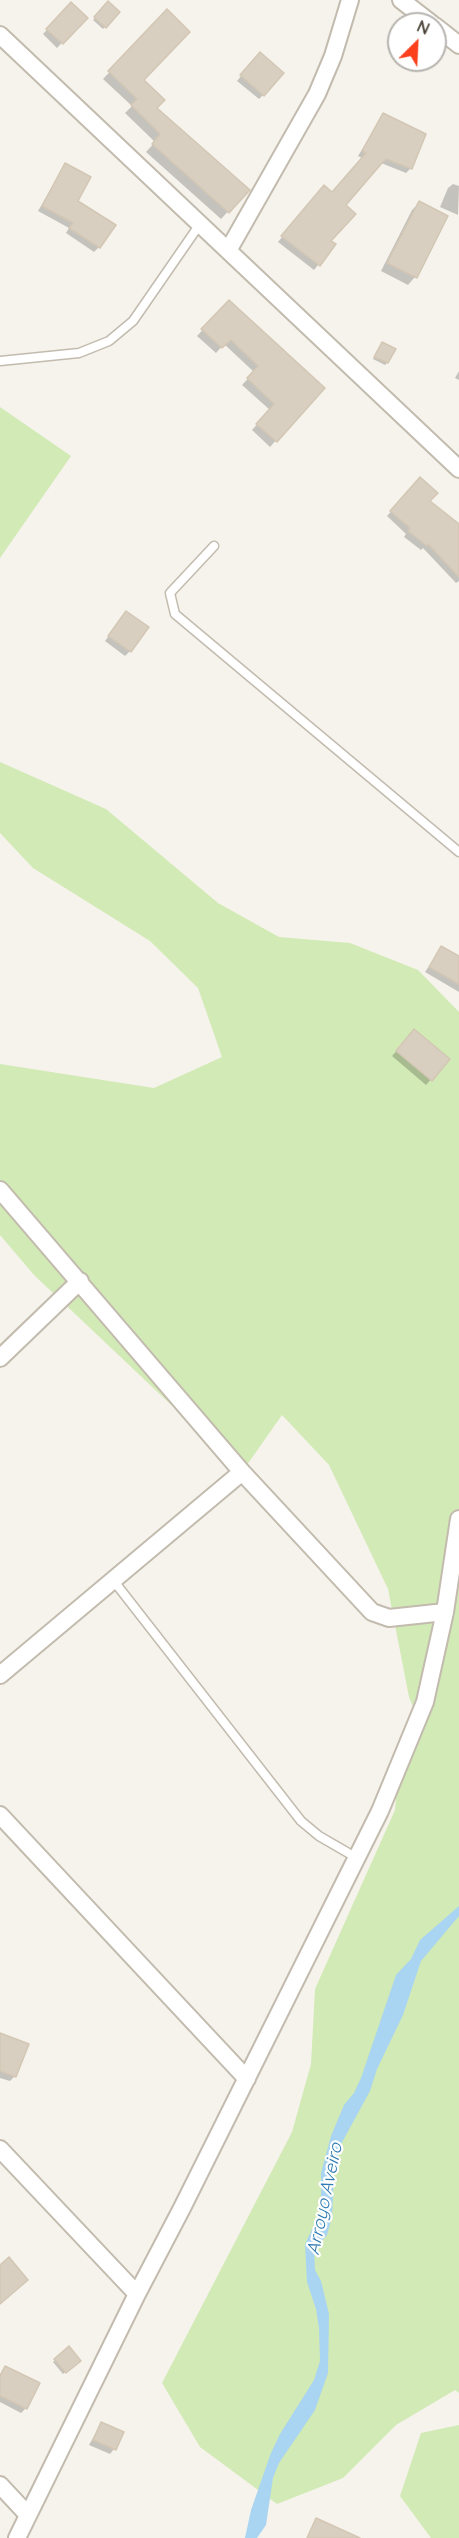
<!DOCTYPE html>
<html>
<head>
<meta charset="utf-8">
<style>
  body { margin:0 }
  #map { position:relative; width:459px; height:2538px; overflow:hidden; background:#f6f3ec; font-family:Quicksand,sans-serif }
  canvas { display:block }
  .north { position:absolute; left:387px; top:12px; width:60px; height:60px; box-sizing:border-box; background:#fff; border:2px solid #b7b4b0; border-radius:50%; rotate:24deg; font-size:16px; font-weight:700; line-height:24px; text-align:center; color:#4b4439 }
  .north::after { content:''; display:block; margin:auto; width:21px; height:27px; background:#fc3f1d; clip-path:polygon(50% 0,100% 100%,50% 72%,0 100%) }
</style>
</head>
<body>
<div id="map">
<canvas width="459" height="2538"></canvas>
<div class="north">N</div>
</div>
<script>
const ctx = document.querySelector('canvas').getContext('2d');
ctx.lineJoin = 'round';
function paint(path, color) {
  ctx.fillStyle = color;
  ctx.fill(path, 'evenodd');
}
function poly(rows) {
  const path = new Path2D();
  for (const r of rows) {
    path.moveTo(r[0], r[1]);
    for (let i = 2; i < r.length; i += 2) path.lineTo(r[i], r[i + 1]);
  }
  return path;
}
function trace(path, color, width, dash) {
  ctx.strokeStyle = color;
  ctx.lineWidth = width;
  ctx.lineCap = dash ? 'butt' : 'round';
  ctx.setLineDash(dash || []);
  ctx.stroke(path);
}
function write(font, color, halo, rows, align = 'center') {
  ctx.font = font + ' Quicksand,sans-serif';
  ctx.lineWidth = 4.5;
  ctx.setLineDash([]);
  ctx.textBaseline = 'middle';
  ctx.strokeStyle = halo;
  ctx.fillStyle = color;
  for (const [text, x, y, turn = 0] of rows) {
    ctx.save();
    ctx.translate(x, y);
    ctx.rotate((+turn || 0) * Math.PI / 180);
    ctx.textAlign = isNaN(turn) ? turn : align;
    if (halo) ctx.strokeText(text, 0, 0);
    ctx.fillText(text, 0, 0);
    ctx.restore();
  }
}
paint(poly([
  [0,407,71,456,0,558],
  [0,762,106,809,218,903,279,937,350,943,418,970,459,1012,459,2393,455,2390,396,2425,343,2478,277,2504,200,2447,162,2383,292,2132,311,2064,315,1989,395,1810,401,1743,415,1711,409,1697,388,1589,329,1465,282,1415,242,1472,34,1275,0,1235,0,1064,154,1088,222,1057,198,988,150,941,33,868,0,833],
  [459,2425,459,2538,431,2538,400,2496,421,2433]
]), '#d2eab5');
paint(poly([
  [459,1906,459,1916,421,1961,403,2015,377,2069,370,2091,340,2146,334,2173,332,2217,327,2235,314,2250,315,2270,321,2281,329,2314,328,2373,315,2410,279,2463,273,2478,266,2525,257,2538,245,2538,251,2510,271,2453,280,2434,314,2380,320,2361,319,2328,316,2309,307,2282,305,2244,321,2211,321,2173,331,2136,344,2105,354,2093,361,2078,396,1975,411,1959,420,1940]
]), '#a9d4f2');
paint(poly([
  [108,3,118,12,103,29,93,20],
  [71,4,86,18,57,48,43,34],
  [167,12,142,80,155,108,247,191,221,219,146,152,155,142,125,113,132,106,103,79],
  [256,58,263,95,259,99,237,81],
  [384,114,411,168,406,173,381,163,344,205,329,241,334,245,314,270,278,242,319,192,332,194,362,158,358,156],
  [65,165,76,201,99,247,94,252,66,233,69,228,38,211],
  [453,184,459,186,458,215,440,207,448,188],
  [419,203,446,217,415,277,408,285,381,271,412,210],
  [229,302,323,388,270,447,252,430,270,410,242,385,254,372,224,344,216,353,197,336],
  [382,343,387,363,385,365,373,359],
  [459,371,459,380,455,378],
  [416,484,459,545,459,581,456,583,423,548,421,550,404,537,406,534,387,516],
  [126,613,130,651,125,656,105,641],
  [441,948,459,958,459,992,425,972],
  [410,1036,448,1060,426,1085,392,1056],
  [0,2037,27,2045,14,2077,10,2081,0,2078],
  [69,2348,79,2361,63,2374,53,2362],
  [6,2367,26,2408,21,2413,0,2402,0,2374],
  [101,2424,114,2449,110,2454,89,2445]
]), '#0003');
const building = poly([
  [108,1,120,12,106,28,94,17,108,1],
  [71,2,88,18,63,44,46,29,71,2],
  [167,9,190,32,144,80,165,100,157,108,250,190,229,213,152,144,160,134,131,105,137,99,108,71,167,9],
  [260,52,284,73,264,96,240,75,260,52],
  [383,113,426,134,412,169,386,159,382,163,346,205,356,214,331,241,336,244,320,266,281,236,324,185,332,192,366,153,362,151,383,113],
  [65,163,91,177,78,201,116,225,100,248,69,228,73,223,42,206,65,163],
  [419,201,448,216,417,278,387,263,419,201],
  [229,300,325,388,277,442,256,424,274,404,247,378,258,366,231,340,222,348,201,329,229,300],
  [382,342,396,349,388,363,374,357,382,342],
  [420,477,438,493,430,501,459,524,459,577,428,544,427,546,408,531,410,528,390,511,420,477],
  [126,611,149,627,131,652,108,636,126,611],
  [441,946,459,956,459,984,429,967,441,946],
  [414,1029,450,1059,432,1081,396,1051,414,1029],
  [0,2033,29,2044,16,2077,0,2071,0,2033],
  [9,2257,28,2280,0,2304,0,2265,9,2257],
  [69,2346,81,2361,66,2373,54,2359,69,2346],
  [5,2366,40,2383,27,2409,0,2396,0,2376,5,2366],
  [101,2422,124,2432,116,2450,93,2440,101,2422],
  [316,2518,360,2538,307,2538,316,2518]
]);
paint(building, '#d8cfc1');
trace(building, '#d3c7b4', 1.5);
const lane = poly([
  [0,361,79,353,109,341,133,321,200,224],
  [214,546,170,593,175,614,459,852],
  [113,1580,301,1821,319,1836,357,1858]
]);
const street = poly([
  [401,0,432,24],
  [435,26,459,45],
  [0,35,459,469],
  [229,249,317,94,333,56,350,0],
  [0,1190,242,1472,372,1612,389,1618,445,1612],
  [0,1358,80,1281],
  [0,1675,242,1472],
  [0,1815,247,2079],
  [0,2149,137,2294],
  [0,2485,28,2515],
  [17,2538,137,2294,182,2208,380,1811,425,1702,445,1612,459,1519]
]);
trace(lane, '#c2bbae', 11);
trace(street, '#c2bbae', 20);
trace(lane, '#fff', 8);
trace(street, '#fff', 16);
write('italic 18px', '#2e7ab2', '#fff', [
  ["Arroyo Aveiro",325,2199,-78]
]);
</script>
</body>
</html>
